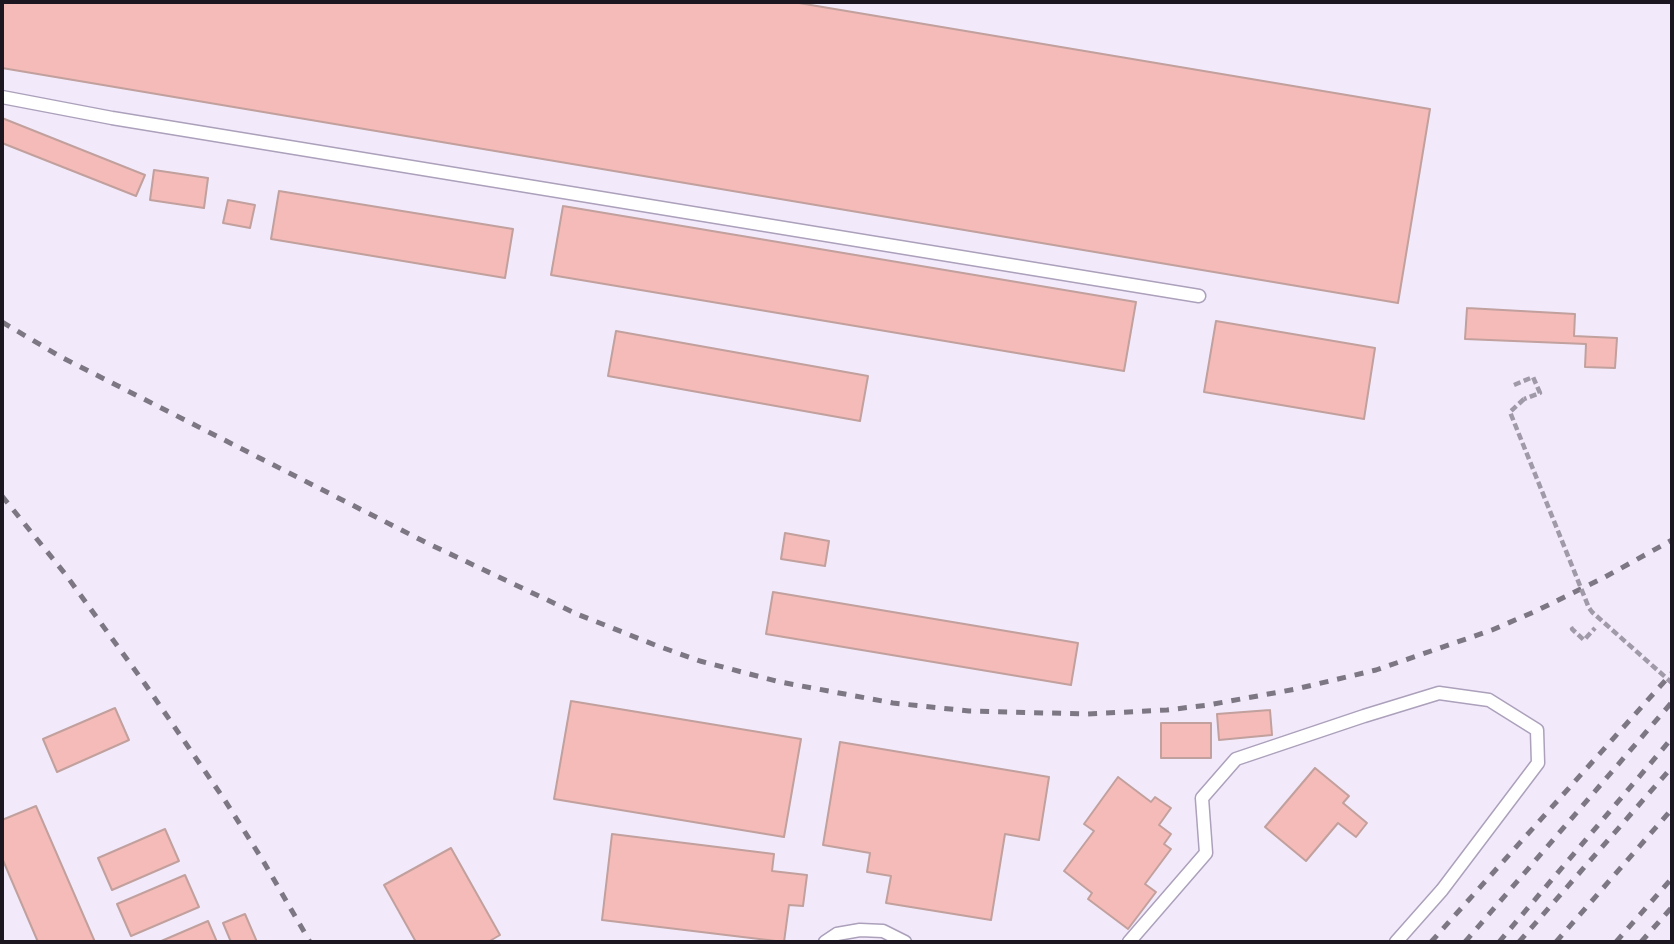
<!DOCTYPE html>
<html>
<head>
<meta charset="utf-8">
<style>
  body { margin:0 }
  #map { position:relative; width:1674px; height:944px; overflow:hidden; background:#f2eafb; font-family:Lato,sans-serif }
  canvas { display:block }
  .frame { position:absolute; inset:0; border:4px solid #1b1620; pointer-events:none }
</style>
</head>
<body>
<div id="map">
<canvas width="1674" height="944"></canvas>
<div class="frame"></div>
</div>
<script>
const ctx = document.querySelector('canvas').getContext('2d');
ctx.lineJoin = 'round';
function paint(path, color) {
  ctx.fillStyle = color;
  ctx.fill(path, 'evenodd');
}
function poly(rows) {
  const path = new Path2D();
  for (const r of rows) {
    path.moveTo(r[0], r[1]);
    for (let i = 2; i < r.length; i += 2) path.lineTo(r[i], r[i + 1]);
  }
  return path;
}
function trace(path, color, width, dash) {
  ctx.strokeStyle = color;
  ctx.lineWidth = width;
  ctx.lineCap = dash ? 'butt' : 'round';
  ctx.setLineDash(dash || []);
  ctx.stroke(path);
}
const building = poly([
  [2,2,793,2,1430,109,1398,303,2,68,2,2],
  [2,118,145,175,136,196,2,143,2,118],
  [154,170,208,178,204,208,150,200,154,170],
  [279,191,513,229,505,278,271,239,279,191],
  [228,200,255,205,250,228,223,223,228,200],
  [563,206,1136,302,1124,371,551,275,563,206],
  [1467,308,1575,314,1574,336,1617,338,1615,368,1585,367,1586,344,1465,339,1467,308],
  [1216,321,1375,348,1364,419,1204,392,1216,321],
  [616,331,868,376,860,421,608,376,616,331],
  [785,533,829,541,825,566,781,559,785,533],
  [773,592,1078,643,1071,685,766,634,773,592],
  [571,701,801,739,784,837,554,799,571,701],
  [115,708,129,740,57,772,43,739,115,708],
  [1270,710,1272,735,1219,740,1217,714,1270,710],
  [1161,723,1211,723,1211,758,1161,758,1161,723],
  [840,742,1049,777,1039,840,1005,834,991,920,886,903,891,876,867,872,870,853,823,845,840,742],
  [1315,768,1349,796,1343,803,1367,823,1356,837,1338,823,1306,861,1265,827,1315,768],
  [1118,777,1151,802,1155,797,1171,808,1159,825,1171,834,1164,844,1171,849,1145,884,1156,892,1128,929,1088,899,1092,893,1064,871,1094,831,1084,824,1118,777],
  [36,806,95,942,38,942,2,858,2,820,36,806],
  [165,829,179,861,112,890,98,858,165,829],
  [612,834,774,854,772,871,807,875,803,906,789,905,784,942,602,920,612,834],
  [451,848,500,935,488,942,416,942,384,885,451,848],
  [185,875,199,907,131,936,117,904,185,875],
  [245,914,257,942,231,942,223,923,245,914],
  [208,921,217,942,159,942,208,921]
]);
paint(building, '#f5bbb8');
trace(building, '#c1a09d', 2);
const lane = poly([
  [2,97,112,118,1199,296],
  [825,942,837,934,860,930,883,931,905,942],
  [1129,942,1206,853,1202,798,1236,759,1364,716,1439,693,1489,700,1537,730,1538,763,1442,890,1396,942]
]);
trace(lane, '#aca0bb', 15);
trace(poly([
  [1514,385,1533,377,1540,393,1524,399],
  [1574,628,1572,629,1584,640,1595,628]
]), '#a099a8', 4.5, [7, 3.5]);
trace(lane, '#fff', 12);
trace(poly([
  [2,322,61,357,427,543,577,614,655,645,700,661,780,682,893,703,969,711,1087,714,1167,710,1208,705,1296,689,1376,670,1492,630,1536,611,1605,577,1672,540],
  [2,496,66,575,145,684,224,799,262,859,310,942],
  [1431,942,1672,673],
  [1465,942,1672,702],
  [1499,942,1672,738],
  [1519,942,1672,767],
  [1556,942,1672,809],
  [1616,942,1672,878],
  [1641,942,1672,907]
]), '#7d7683', 5, [9, 9]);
trace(poly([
  [1524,399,1510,412,1589,608,1592,612,1672,683]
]), '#a099a8', 4.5, [7, 3.5]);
</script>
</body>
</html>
